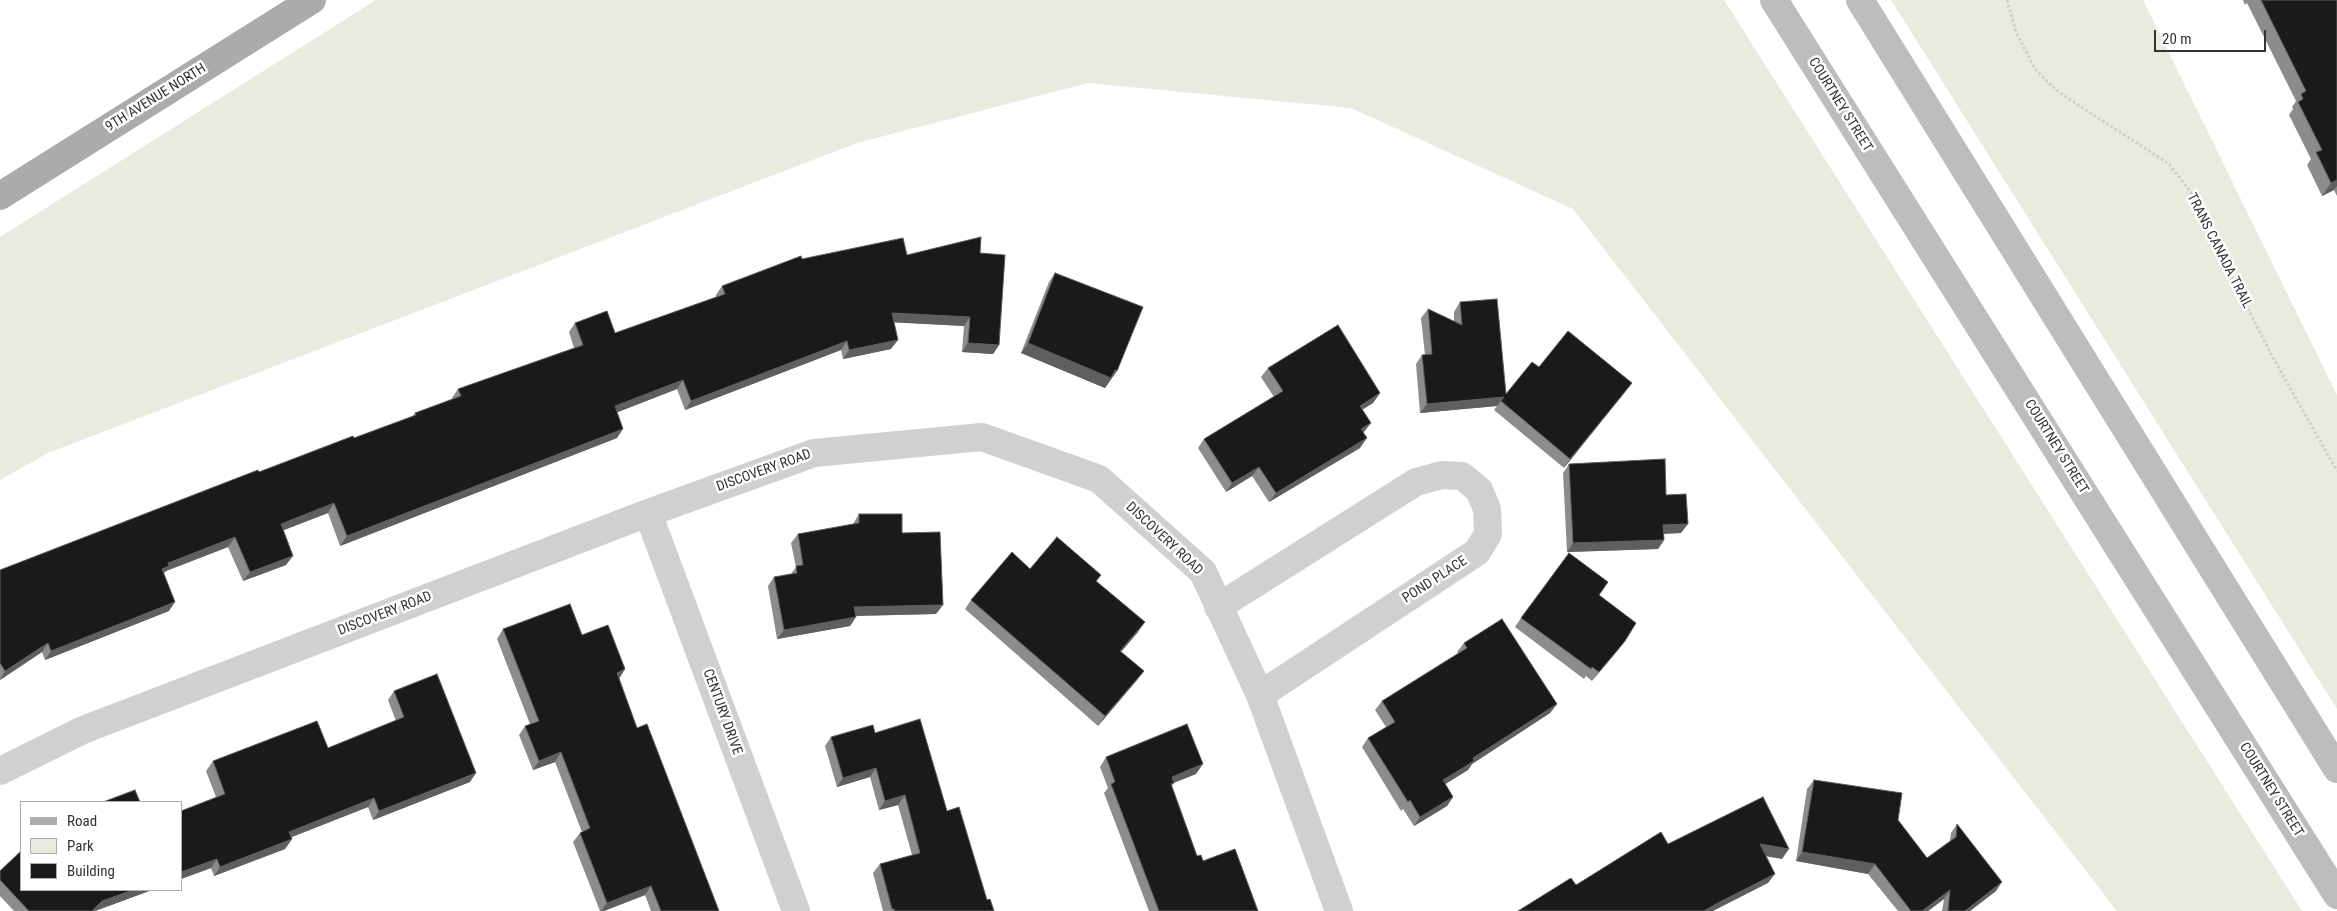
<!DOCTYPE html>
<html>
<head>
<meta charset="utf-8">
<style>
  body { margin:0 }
  #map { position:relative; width:2337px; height:911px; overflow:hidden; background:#fff; font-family:"Roboto Condensed",sans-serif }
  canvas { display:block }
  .legend { position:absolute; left:20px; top:801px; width:162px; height:90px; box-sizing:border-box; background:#fff; border:1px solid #adadad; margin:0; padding:6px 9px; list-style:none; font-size:15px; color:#333 }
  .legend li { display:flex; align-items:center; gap:10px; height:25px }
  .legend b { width:25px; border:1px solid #adadad }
  .scale { position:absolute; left:2154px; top:30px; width:112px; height:22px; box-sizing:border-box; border:2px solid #333; border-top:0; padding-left:6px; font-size:15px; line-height:18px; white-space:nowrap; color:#333; -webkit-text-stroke:4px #fff; paint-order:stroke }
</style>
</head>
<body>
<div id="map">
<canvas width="2337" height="911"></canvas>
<ul class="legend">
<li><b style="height:6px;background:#ababab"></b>Road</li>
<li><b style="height:14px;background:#e7ecdf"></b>Park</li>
<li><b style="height:14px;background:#1a1a1a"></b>Building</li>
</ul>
<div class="scale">20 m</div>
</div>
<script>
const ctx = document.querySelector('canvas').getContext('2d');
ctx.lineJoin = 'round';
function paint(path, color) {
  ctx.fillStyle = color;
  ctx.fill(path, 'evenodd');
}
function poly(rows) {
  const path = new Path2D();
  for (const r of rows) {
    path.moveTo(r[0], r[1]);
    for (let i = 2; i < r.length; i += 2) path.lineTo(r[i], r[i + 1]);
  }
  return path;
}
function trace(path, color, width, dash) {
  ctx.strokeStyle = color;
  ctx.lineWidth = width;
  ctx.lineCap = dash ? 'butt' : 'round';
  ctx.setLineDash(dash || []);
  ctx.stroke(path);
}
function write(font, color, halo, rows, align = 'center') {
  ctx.font = font + ' "Roboto Condensed",sans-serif';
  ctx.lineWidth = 5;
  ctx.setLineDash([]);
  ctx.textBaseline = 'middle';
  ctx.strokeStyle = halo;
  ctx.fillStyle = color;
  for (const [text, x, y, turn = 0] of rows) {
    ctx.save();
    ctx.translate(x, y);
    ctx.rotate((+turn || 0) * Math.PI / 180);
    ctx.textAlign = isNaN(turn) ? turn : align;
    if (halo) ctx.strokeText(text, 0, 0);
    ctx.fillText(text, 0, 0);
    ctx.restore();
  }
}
paint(poly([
  [376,0,1724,0,2302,911,2117,911,1573,209,1351,108,1088,83,857,143,48,453,0,480,0,237],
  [1891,0,2143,0,2337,395,2337,709]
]), '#e7ecdf');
trace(poly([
  [2007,0,2016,32,2035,69,2057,91,2169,164,2196,199,2222,258,2271,354,2337,471]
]), '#cdcdcd', 3, [2.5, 2.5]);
trace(poly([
  [648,513,796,911],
  [1218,607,1416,482,1442,475,1462,476,1479,490,1487,509,1488,534,1477,552,1260,695],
  [0,771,83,730,648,513,814,453,982,437,1099,479,1203,572,1260,695,1339,911]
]), '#d0d0d0', 28);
trace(poly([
  [1774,0,2337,895],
  [1860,0,2337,769]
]), '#bdbdbd', 28);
trace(poly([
  [0,196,312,0]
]), '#ababab', 28);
paint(poly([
  [2243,0,2337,0,2337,196,2334,190,2322,196,2307,165,2311,159,2289,115,2293,109,2292,107,2296,101,2247,3,2245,5],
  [980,253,999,345,993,354,962,352,964,326,894,322,891,349,843,359,841,350,685,410,677,389,617,412,617,438,340,546,328,513,283,530,286,565,243,581,228,547,166,571,164,573,169,611,45,660,42,652,0,680,0,570,259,472,412,417,415,413,452,399,452,398,458,389,574,348,569,332,575,323,615,333,716,297,716,295,722,286,802,259],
  [1055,273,1111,380,1110,380,1105,388,1021,353,1049,282],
  [1460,302,1506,394,1539,367,1625,392,1564,468,1494,410,1497,406,1420,413,1416,364,1422,355,1425,355,1421,318,1428,309,1454,322,1454,312],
  [1268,368,1380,393,1373,403,1362,409,1364,432,1363,433,1360,448,1269,502,1252,476,1226,492,1198,448,1204,439,1274,397,1261,377],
  [1569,464,1666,495,1681,533,1664,534,1664,540,1658,549,1567,552,1563,473],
  [859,514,902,533,936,614,856,616,856,617,850,626,777,639,768,586,774,577,791,574,796,567,791,543,798,534,853,524],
  [1030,569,1097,582,1138,632,1121,652,1144,671,1137,680,1098,726,965,609,971,600],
  [1599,595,1625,641,1618,650,1592,681,1586,676,1584,679,1515,627,1521,618],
  [503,629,582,635,625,669,619,678,637,728,719,911,651,911,645,895,604,911,600,911,573,842,580,833,582,832,555,762,533,770,519,735,525,726,530,724,497,639],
  [1464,643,1557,704,1550,713,1472,764,1468,770,1445,784,1453,797,1447,806,1414,826,1403,809,1401,811,1362,747,1368,738,1386,727,1375,710,1382,701,1458,653,1457,652],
  [394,691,470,782,373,820,368,807,291,837,292,839,285,849,214,876,211,868,181,879,181,811,216,797,206,771,213,761,328,748,396,721,388,700],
  [875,733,947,811,987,900,994,911,883,911,873,873,880,864,912,855,898,805,879,810,870,777,837,787,825,746,831,737],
  [1106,757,1196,774,1174,783,1172,786,1197,856,1258,911,1149,911,1104,793,1108,788,1100,767],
  [1814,780,1898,820,1927,858,1950,841,1951,833,1957,824,1996,891,1970,911,1942,911,1944,899,1928,911,1898,911,1868,874,1796,861,1807,789],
  [0,871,21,890,152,890,95,911,14,911,0,896]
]), '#8c8c8c');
paint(poly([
  [2337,180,2337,186,2334,190,2322,196,2331,183],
  [892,313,970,317,964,326,886,322],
  [898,340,891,349,843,359,849,350],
  [847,341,841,350,685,410,691,401],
  [968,343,999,345,993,354,962,352],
  [1028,343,1115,370,1117,371,1105,388,1021,353],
  [683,380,677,389,608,416,615,406],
  [1632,383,1625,392,1564,468,1570,459],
  [1380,393,1373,403,1354,415,1360,406],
  [1504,397,1497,406,1420,413,1427,404],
  [1371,423,1364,432,1354,438,1361,429],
  [623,429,617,438,340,546,347,536],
  [1367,438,1360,448,1269,502,1276,493],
  [1259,467,1252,476,1226,492,1232,483],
  [334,503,328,513,274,534,281,524],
  [1688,524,1681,533,1656,534,1663,525],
  [235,537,228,547,166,571,162,575,162,569,168,563],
  [1664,540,1658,549,1567,552,1573,543],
  [293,556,286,565,243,581,250,572],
  [175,602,169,611,45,660,51,651],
  [943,605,936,614,848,616,854,607],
  [856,617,850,626,777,639,784,630],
  [1145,622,1138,632,1114,660,1120,651],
  [1625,641,1618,650,1592,681,1599,672],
  [48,643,42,652,0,680,5,671],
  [625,669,619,679,617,673],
  [1144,671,1137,680,1098,726,1105,716],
  [1557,704,1550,713,1472,764,1468,770,1436,790,1443,780,1473,758],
  [561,752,555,762,533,770,539,761],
  [1203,764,1196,774,1165,786,1172,777],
  [876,768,870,777,837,787,843,778],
  [476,773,470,782,373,820,379,811],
  [905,795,898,805,879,810,885,801],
  [1453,797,1447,806,1414,826,1420,817],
  [374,798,368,807,282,841,289,832],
  [292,839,285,849,214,876,220,867],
  [1760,844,1789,849,1782,859,1753,854],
  [1802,852,1875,864,1868,874,1796,861],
  [217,859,211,868,181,879,181,872],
  [1775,874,1768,883,1713,911,1704,911,1718,903],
  [2002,882,1996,891,1970,911,1965,911],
  [651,886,645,895,604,911,601,911,607,903],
  [133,890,152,890,95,911,92,911,102,901],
  [1950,890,1944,899,1928,911,1922,911]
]), '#5f5f5f');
const building = poly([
  [2261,0,2337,0,2337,180,2331,183,2316,152,2322,150,2298,102,2303,99,2301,94,2306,91,2261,0],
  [981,237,980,253,1005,255,999,345,968,343,970,317,892,313,898,340,849,350,847,341,691,401,683,380,615,406,623,429,347,536,334,503,281,524,293,556,250,572,235,537,168,563,169,566,162,569,175,602,51,651,48,643,5,671,0,663,0,570,258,470,259,472,353,436,354,438,416,415,415,413,461,396,458,389,583,345,575,323,607,311,615,333,725,294,722,286,801,256,802,259,903,238,907,255,981,237],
  [1055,273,1143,307,1117,371,1115,370,1111,378,1028,343,1055,273],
  [1497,299,1506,394,1532,362,1539,367,1568,331,1632,383,1570,459,1501,401,1504,397,1427,404,1422,355,1432,354,1428,309,1462,325,1460,302,1497,299],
  [1338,325,1380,393,1360,406,1371,423,1361,429,1367,438,1276,493,1259,467,1232,483,1204,439,1283,391,1268,368,1338,325],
  [1665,459,1666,495,1686,494,1688,524,1663,525,1664,540,1573,543,1569,464,1665,459],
  [859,514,902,514,902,533,940,532,943,605,854,607,856,617,784,630,774,577,797,573,796,566,803,565,798,534,859,523,859,514],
  [1057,537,1101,575,1096,581,1145,622,1120,651,1144,671,1105,716,971,600,1012,552,1030,569,1057,537],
  [1569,553,1608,582,1599,595,1636,623,1625,641,1599,672,1592,667,1591,669,1521,618,1569,553],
  [570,604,582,635,608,625,625,669,617,673,637,728,647,724,719,911,661,911,651,886,607,903,580,833,590,828,561,752,539,761,525,726,539,721,503,629,570,604],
  [1502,619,1557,704,1473,758,1474,761,1443,780,1453,797,1420,817,1410,800,1408,802,1368,738,1395,722,1382,701,1467,648,1464,643,1502,619],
  [437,674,476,773,379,811,374,798,289,832,292,839,220,867,217,859,181,872,181,811,225,794,213,761,317,721,328,748,404,717,394,691,437,674],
  [920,719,947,811,959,807,987,900,990,899,994,911,895,911,894,909,892,909,880,864,920,853,905,795,885,801,876,768,843,778,831,737,873,725,875,733,920,719],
  [1187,724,1203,764,1172,777,1174,783,1171,784,1197,856,1201,855,1203,861,1235,849,1258,911,1159,911,1111,784,1115,782,1106,757,1187,724],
  [1814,780,1902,793,1898,820,1927,858,1956,837,1957,824,2002,882,1965,911,1948,911,1950,890,1922,911,1911,911,1875,864,1802,852,1814,780],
  [135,790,140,802,103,802,135,790],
  [1763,797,1789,849,1760,844,1775,874,1718,903,1704,911,1518,911,1571,878,1576,885,1661,832,1668,844,1763,797],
  [21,851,21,890,133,890,102,901,92,911,29,911,0,880,0,871,21,851]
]);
paint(building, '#1a1a1a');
trace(building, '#5f5f5f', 1);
write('14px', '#333', '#fff', [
  ["9TH AVENUE NORTH",156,98,-32],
  ["COURTNEY STREET",1840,105,58],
  ["TRANS CANADA TRAIL",2219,251,63],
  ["COURTNEY STREET",2056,447,58],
  ["DISCOVERY ROAD",764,471,-20],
  ["DISCOVERY ROAD",1164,539,43],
  ["POND PLACE",1435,580,-33],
  ["DISCOVERY ROAD",385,614,-21],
  ["CENTURY DRIVE",722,712,70],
  ["COURTNEY STREET",2271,790,58]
]);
</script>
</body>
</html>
